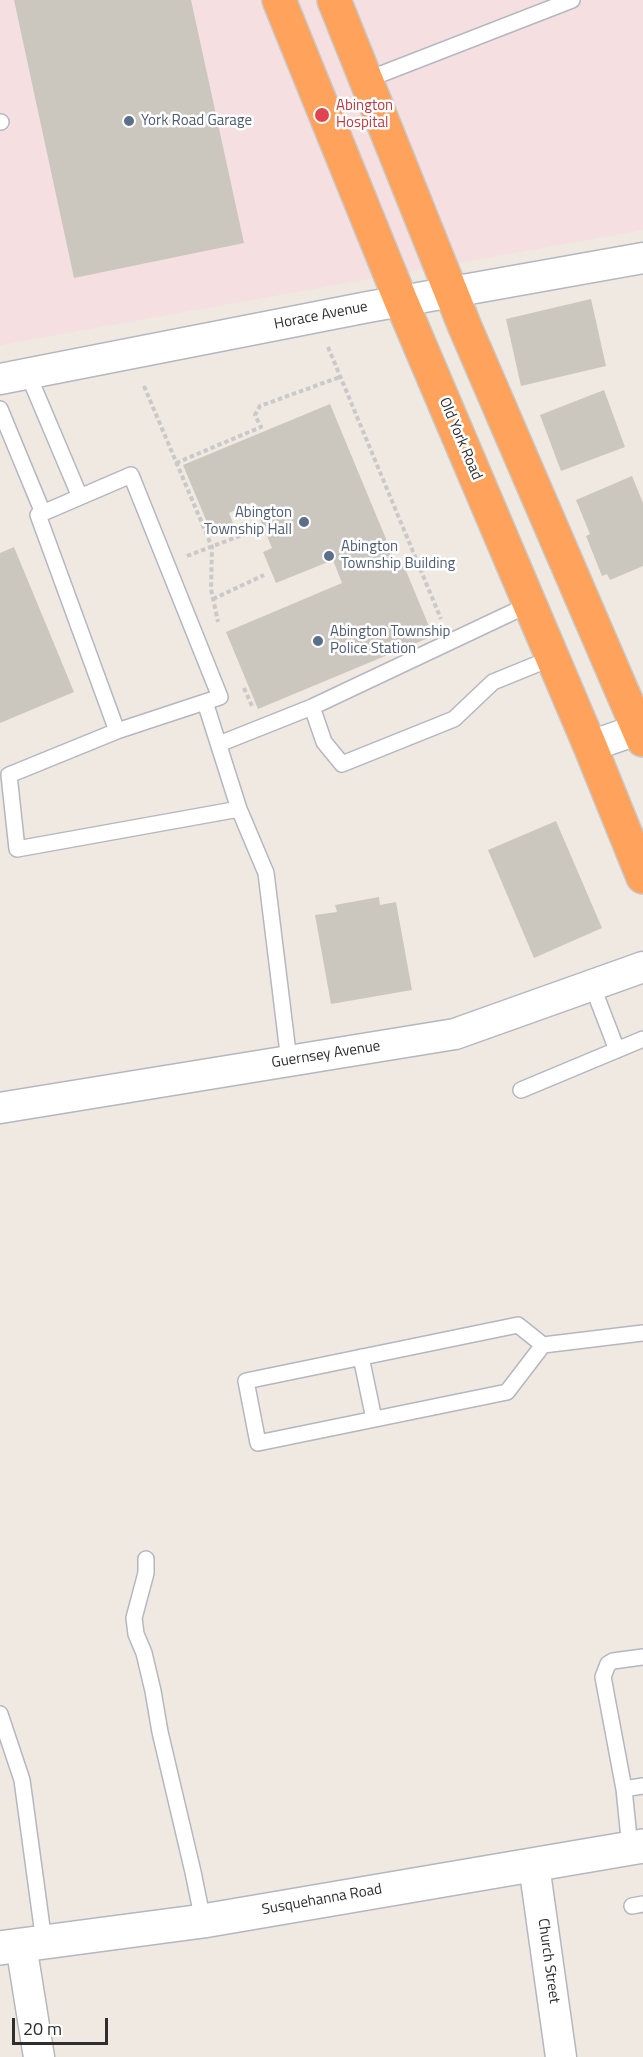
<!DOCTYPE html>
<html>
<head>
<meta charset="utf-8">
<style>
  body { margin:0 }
  #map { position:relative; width:643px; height:2057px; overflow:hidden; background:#efe9e1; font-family:"Titillium Web",sans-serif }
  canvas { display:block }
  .scale { position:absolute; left:12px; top:2018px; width:96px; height:27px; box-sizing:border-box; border:3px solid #2e2e2e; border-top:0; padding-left:8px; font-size:18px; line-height:21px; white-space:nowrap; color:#2e2e2e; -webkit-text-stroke:4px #fff; paint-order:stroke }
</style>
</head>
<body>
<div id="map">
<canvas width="643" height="2057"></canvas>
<div class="scale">20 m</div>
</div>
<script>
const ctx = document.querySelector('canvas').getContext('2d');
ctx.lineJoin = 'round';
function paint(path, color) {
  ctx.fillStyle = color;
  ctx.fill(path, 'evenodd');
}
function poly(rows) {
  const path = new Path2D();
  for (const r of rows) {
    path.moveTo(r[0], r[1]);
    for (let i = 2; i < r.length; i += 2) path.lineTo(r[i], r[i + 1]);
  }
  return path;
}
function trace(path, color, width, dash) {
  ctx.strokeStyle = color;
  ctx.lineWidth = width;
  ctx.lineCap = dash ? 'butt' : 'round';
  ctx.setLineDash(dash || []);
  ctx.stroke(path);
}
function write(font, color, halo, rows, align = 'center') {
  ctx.font = font + ' "Titillium Web",sans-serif';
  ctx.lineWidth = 5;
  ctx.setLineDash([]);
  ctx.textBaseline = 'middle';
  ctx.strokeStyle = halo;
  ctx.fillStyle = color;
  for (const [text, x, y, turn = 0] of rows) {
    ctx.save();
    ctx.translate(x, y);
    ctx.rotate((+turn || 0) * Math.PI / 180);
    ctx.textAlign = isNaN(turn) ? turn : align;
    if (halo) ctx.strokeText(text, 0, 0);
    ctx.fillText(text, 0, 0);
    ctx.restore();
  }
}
paint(poly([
  [0,0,643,0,643,230,0,345]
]), '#f5dfe0');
paint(poly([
  [14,0,191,0,244,243,74,278],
  [591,299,606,366,521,386,506,319],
  [604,390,625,447,561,471,540,415],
  [330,404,396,563,402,561,433,636,258,709,226,632,342,583,333,560,276,583,263,552,272,548,253,502,229,513,233,523,211,532,183,465],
  [632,476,643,503,643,566,610,580,607,574,602,576,586,536,590,534,576,500],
  [14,547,74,692,0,723,0,553],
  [556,821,602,928,534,958,488,850],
  [379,897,380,905,396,902,412,990,331,1004,315,915,337,912,335,905]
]), '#cbc7bf');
const lane = poly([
  [366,80,572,0],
  [0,122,1,122],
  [28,374,80,497],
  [0,409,43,513],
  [131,475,220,697,117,731,38,515,131,475],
  [312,707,324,742,342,764,454,719,493,682,552,658],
  [117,731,9,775,17,849,239,809,205,702],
  [219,744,312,707,530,604],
  [239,809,266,873,289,1061],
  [592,985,617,1050],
  [521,1090,643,1039],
  [543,1345,518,1325,246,1381,258,1443,507,1392,543,1345,643,1333],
  [361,1357,374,1419],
  [146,1559,146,1573,134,1618,136,1634,144,1653,153,1691,160,1732,193,1872,203,1921],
  [0,1714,22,1780,44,1942],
  [624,1789,643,1786],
  [630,1848,624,1789,603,1677,608,1664,613,1661,643,1657],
  [632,1906,643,1904]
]);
const street = poly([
  [0,379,368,307,643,258],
  [590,746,643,728],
  [0,1108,455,1034,643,967],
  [534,1865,561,2057],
  [21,1945,39,2057]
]);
const secondary = poly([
  [0,1948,203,1921,643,1846]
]);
const highway = poly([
  [279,0,401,301,590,746,643,877],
  [334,0,465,327,643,740]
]);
trace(lane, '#b4b7c1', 18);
trace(street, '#b4b7c1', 33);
trace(secondary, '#b4b7c1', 36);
trace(highway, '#c9c9c9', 36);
trace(poly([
  [328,347,441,619],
  [144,386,212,547,211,589,218,622],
  [176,463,261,427,255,415,260,406,340,377],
  [187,556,263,527],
  [213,599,264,575],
  [244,688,252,706]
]), '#c9c9c9', 4, [4.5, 3]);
trace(lane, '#fff', 15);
trace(street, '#fff', 30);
trace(secondary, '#fff', 33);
trace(highway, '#ffa35c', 33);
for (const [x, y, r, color] of [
  [322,115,8,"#e0444e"],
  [129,121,6,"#5c6f8a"],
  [304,522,6,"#5c6f8a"],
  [329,556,6,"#5c6f8a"],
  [318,641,6,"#5c6f8a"]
]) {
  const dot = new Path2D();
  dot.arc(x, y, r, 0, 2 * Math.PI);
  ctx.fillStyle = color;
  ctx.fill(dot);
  trace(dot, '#fff', 2);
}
write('15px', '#be3a42', '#fff', [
  ["Abington",336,106],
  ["Hospital",336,123]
], 'left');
write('15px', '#4e5e75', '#fff', [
  ["York Road Garage",141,121],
  ["Abington",292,513,"right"],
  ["Township Hall",292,530,"right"],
  ["Abington",341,547],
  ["Township Building",341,564],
  ["Abington Township",330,632],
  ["Police Station",330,649]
], 'left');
write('15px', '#2e2e2e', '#fff', [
  ["Horace Avenue",321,316,-11],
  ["Old York Road",460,439,67],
  ["Guernsey Avenue",326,1055,-9],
  ["Susquehanna Road",322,1900,-10],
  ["Church Street",548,1961,82]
]);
</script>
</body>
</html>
